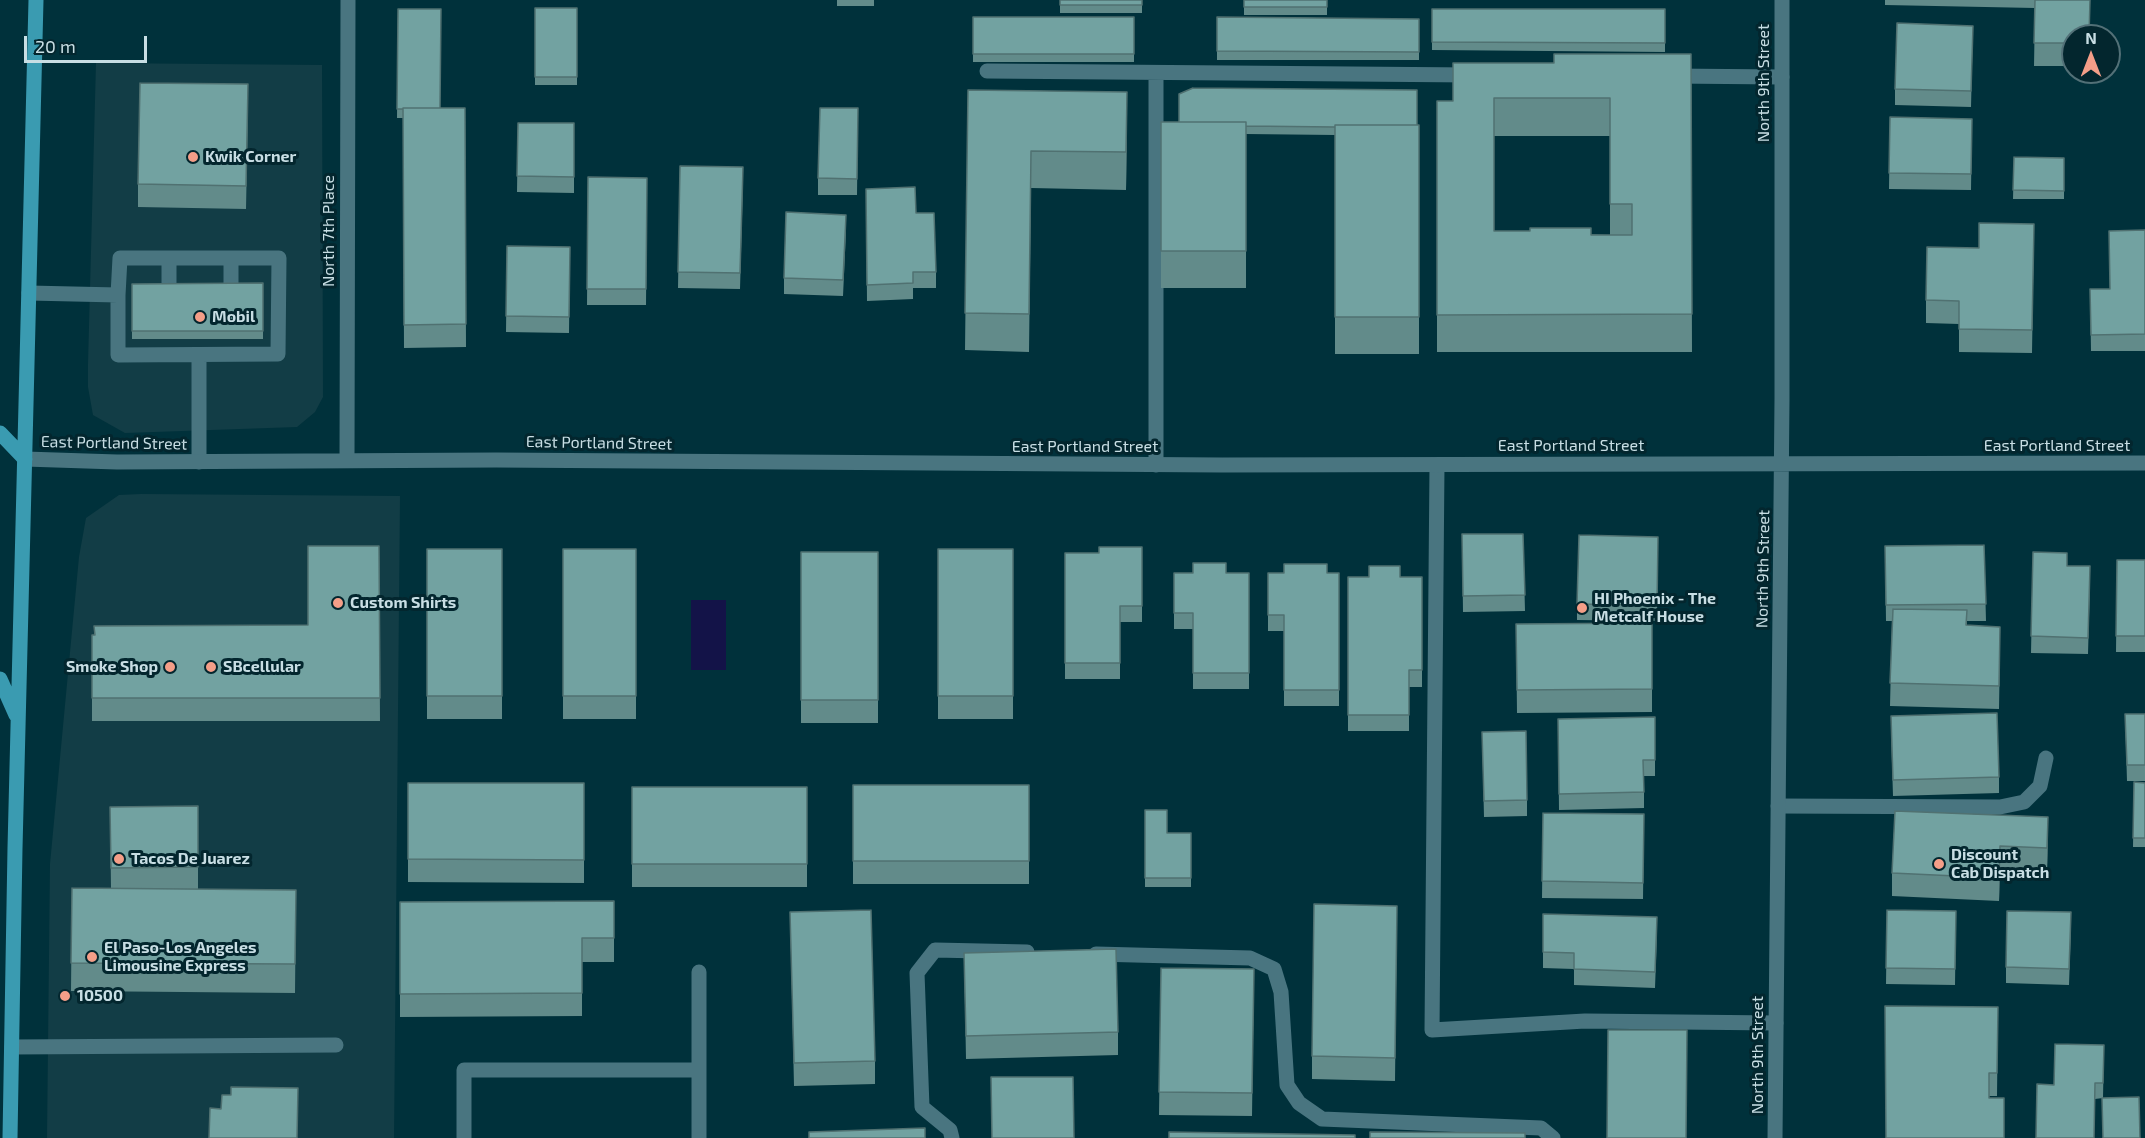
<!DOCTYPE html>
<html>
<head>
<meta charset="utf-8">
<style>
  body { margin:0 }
  #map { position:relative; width:2145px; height:1138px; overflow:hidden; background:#00313b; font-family:"Exo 2",sans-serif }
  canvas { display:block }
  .north { position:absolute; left:2061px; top:24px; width:60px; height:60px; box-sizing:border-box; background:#03262e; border:2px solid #527077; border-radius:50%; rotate:0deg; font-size:16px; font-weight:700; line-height:24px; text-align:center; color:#c8dee4 }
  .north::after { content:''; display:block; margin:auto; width:21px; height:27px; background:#f49e88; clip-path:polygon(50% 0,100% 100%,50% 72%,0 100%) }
  .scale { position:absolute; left:24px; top:36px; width:123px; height:27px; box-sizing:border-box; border:3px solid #c8dee4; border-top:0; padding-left:8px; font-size:18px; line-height:21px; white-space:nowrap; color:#c8dee4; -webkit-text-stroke:4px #03262e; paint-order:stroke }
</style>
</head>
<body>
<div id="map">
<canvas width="2145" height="1138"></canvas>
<div class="north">N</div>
<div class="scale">20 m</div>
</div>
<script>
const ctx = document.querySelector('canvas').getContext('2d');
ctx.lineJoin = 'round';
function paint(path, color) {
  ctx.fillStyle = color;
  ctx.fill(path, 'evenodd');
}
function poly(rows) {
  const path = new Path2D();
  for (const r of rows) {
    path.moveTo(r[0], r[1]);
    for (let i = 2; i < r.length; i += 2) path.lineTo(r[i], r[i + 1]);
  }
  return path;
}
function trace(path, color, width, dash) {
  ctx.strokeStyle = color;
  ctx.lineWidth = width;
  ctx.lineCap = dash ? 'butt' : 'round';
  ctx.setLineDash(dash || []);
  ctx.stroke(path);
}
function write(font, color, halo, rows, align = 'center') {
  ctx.font = font + ' "Exo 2",sans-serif';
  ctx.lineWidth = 6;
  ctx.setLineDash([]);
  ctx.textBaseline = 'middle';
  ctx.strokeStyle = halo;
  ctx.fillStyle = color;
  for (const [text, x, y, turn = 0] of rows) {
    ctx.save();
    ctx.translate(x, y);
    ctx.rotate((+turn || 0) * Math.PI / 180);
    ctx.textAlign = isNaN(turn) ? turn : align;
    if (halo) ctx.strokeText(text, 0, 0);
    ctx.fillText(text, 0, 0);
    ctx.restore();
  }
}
paint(poly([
  [96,63,322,65,323,397,315,412,297,427,125,433,93,415,88,387,88,364],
  [141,494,400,496,394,1138,47,1138,50,864,79,557,86,518,119,495]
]), '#123d46');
paint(poly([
  [691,600,726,600,726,670,691,670]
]), '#131348');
trace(poly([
  [987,71,1473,75],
  [1156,73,1156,465],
  [1671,76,1782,77],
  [231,258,231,291],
  [169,292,169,258],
  [29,293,118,295,120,258,279,258,278,354,118,355,118,295],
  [199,356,199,462],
  [1437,465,1432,1030,1585,1021,1776,1023],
  [1778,806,2000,807,2024,802,2040,786,2046,758],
  [1096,954,1250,958,1274,969,1281,992,1287,1085,1299,1103,1322,1119,1541,1128,1553,1138],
  [699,972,699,1138],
  [12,1047,336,1045],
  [464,1138,464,1070,699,1070],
  [952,1138,950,1130,922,1107,917,973,935,950,1027,952]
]), '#497580', 15);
trace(poly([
  [25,459,117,462,496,460,1222,465,2145,463],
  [347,461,348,0],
  [1775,1138,1782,399,1782,0]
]), '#497580', 15);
trace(poly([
  [0,433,25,459],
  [0,679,16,715],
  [10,1138,15,848,36,0]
]), '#3a9bb1', 15);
paint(poly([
  [837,0,874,0,874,6,837,6],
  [1060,0,1142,0,1142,13,1060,13],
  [1244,0,1327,0,1327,15,1244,15],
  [1885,0,2090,0,2073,36,2073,66,2034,66,2035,8,1885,5],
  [535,8,577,8,577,85,535,85],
  [398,9,440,108,465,108,466,347,404,348,403,118,397,118],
  [1432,9,1665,9,1665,52,1432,50],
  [973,17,1134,17,1134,62,973,62],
  [1217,17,1419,19,1419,60,1217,60],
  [1973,26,1971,107,1895,105,1895,89],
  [1691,54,1692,352,1437,352,1437,101,1453,101,1554,63],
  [1494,136,1610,136,1610,235,1494,231],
  [968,90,1127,129,1126,190,1031,188,1029,352,965,350],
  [248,107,246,209,138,207,138,184],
  [858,108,857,195,818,195,818,178],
  [1890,117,1972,119,1971,190,1889,189],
  [1161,122,1419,125,1419,354,1335,354,1335,135,1246,134,1246,288,1161,288],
  [518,123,574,123,574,193,517,192],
  [2014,157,2064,158,2064,199,2013,199],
  [680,166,743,183,740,289,678,288],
  [588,177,647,178,646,305,587,305],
  [866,189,916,213,936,272,936,288,913,288,913,299,867,301],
  [2034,224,2032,353,1959,352,1959,324,1926,323,1926,300,1979,248],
  [2145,230,2145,351,2091,351,2090,289,2110,289],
  [846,231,843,296,784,294,784,278],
  [507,246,570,247,569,333,506,332],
  [263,283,263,339,132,339,132,284],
  [1462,534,1523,534,1525,611,1463,612],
  [1658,537,1657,621,1577,620,1577,604],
  [1984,545,1986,621,1967,621,1967,625,2000,650,1999,709,1890,706,1892,621,1886,621,1885,546],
  [379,546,380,721,92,721,92,635,94,635,94,626,308,625],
  [1142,547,1142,622,1120,622,1120,679,1065,679,1065,553,1099,553],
  [427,549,502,549,502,719,427,719],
  [563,549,636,549,636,719,563,719],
  [938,549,1013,549,1013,719,938,719],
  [801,552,878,552,878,723,801,723],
  [2033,552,2067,566,2090,582,2088,654,2031,653],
  [2117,560,2145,560,2145,652,2116,652],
  [1174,573,1249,573,1249,689,1193,689,1193,629,1174,629],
  [1268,573,1339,573,1339,706,1284,706,1284,631,1268,631],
  [1348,577,1422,577,1422,687,1409,687,1409,731,1348,731],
  [1652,623,1652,712,1517,713,1516,624],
  [2125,714,2145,714,2145,781,2127,781],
  [1655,717,1655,776,1644,776,1644,808,1559,810,1558,719],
  [1482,732,1527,800,1527,816,1484,817],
  [1891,732,1999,777,1999,793,1893,796],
  [2134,782,2145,783,2145,847,2133,847],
  [408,783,584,783,584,883,408,882],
  [853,785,1029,785,1029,884,853,884],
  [632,787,807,787,807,887,632,887],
  [198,806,198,889,296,890,295,993,71,991,72,888,111,889,110,807],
  [1145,810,1167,833,1191,833,1191,887,1145,887],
  [1895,811,2048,840,2047,871,2000,869,1999,901,1892,896,1892,873],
  [1543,813,1644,814,1643,899,1542,898],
  [614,901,614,962,582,962,582,1016,400,1017,400,902],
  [1397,906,1395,1081,1312,1079,1312,1056],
  [1887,910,1956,911,1955,985,1886,984],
  [790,912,875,1061,875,1084,794,1086],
  [1543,914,1657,933,1655,988,1574,985,1574,969,1543,968],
  [2071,928,2069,985,2006,983,2006,967],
  [964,953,1118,1032,1118,1055,966,1059],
  [1161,968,1254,969,1252,1116,1159,1115],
  [1998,1007,1997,1096,1989,1096,1886,1138],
  [2104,1045,2103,1098,2095,1099,2054,1085]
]), '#628b8a');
paint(poly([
  [1127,92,1127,129,1126,190,1126,152],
  [2048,817,2048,840,2047,871,2047,848],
  [2000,846,2000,869,1999,901,1999,878]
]), '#507171');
const building = poly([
  [1060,0,1142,0,1142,5,1060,5,1060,0],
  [1244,0,1327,0,1327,7,1244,7,1244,0],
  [2035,0,2090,0,2089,36,2073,36,2073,43,2034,43,2035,0],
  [535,8,577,8,577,77,535,77,535,8],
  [398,9,441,9,440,108,403,108,403,109,397,109,398,9],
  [1432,9,1665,9,1665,43,1432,42,1432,9],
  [973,17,1134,17,1134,54,973,54,973,17],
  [1217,17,1419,19,1419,52,1217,51,1217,17],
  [1897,23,1973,26,1971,91,1895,89,1897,23],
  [1554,54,1691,54,1692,314,1437,315,1437,101,1453,101,1453,63,1554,63,1554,54],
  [1494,98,1610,98,1610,204,1632,204,1632,235,1591,235,1591,228,1530,228,1530,231,1494,231,1494,98],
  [140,83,248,84,246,186,138,184,140,83],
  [1193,88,1417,90,1417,125,1335,125,1335,127,1246,126,1246,122,1179,122,1179,94,1193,88],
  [968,90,1127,92,1126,152,1031,151,1029,314,965,313,968,90],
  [403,108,465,108,466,324,404,325,403,108],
  [820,108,858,108,857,179,818,178,820,108],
  [1890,117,1972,119,1971,174,1889,173,1890,117],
  [1161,122,1246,122,1246,251,1161,251,1161,122],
  [518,123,574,123,574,177,517,176,518,123],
  [1335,125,1419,125,1419,317,1335,317,1335,125],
  [2014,157,2064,158,2064,191,2013,190,2014,157],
  [680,166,743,167,740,273,678,272,680,166],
  [588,177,647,178,646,289,587,289,588,177],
  [915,187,916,213,934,213,936,272,913,272,913,283,867,285,866,189,915,187],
  [786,212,846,215,843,280,784,278,786,212],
  [1979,223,2034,224,2032,330,1959,329,1959,301,1926,300,1927,247,1979,248,1979,223],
  [2145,230,2145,334,2091,335,2090,289,2110,289,2109,231,2145,230],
  [507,246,570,247,569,317,506,316,507,246],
  [263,283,263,331,132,331,132,284,263,283],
  [1462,534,1523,534,1525,595,1463,596,1462,534],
  [1579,535,1658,537,1657,605,1577,604,1579,535],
  [1984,545,1986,604,1886,605,1885,546,1984,545],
  [308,546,379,546,380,698,92,698,92,635,95,635,94,626,308,625,308,546],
  [1099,547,1142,547,1142,606,1120,606,1120,663,1065,663,1065,553,1099,553,1099,547],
  [427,549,502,549,502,696,427,696,427,549],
  [563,549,636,549,636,696,563,696,563,549],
  [938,549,1013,549,1013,696,938,696,938,549],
  [801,552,878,552,878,700,801,700,801,552],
  [2033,552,2067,553,2067,566,2090,566,2088,638,2031,636,2033,552],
  [2117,560,2145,560,2145,636,2116,636,2117,560],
  [1193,563,1226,563,1226,573,1249,573,1249,673,1193,673,1193,613,1174,613,1174,573,1193,573,1193,563],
  [1284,564,1327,564,1327,573,1339,573,1339,690,1284,690,1284,615,1268,615,1268,573,1284,573,1284,564],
  [1369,566,1400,566,1400,577,1422,577,1422,670,1409,670,1409,715,1348,715,1348,577,1369,577,1369,566],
  [1893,609,1967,610,1966,625,2000,627,1999,686,1890,683,1893,609],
  [1652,623,1652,689,1517,690,1516,624,1652,623],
  [1997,713,1999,777,1893,780,1891,716,1997,713],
  [2125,714,2145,714,2145,765,2127,765,2125,714],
  [1655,717,1655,760,1643,760,1644,792,1559,794,1558,719,1655,717],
  [1526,731,1527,800,1484,801,1482,732,1526,731],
  [2134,782,2145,783,2145,838,2133,838,2134,782],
  [408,783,584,783,584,860,408,859,408,783],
  [853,785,1029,785,1029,861,853,861,853,785],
  [632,787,807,787,807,864,632,864,632,787],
  [198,806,198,867,111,868,110,807,198,806],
  [1145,810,1167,810,1167,833,1191,833,1191,878,1145,878,1145,810],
  [1895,811,2048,817,2047,848,2000,846,1999,878,1892,873,1895,811],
  [1543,813,1644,814,1643,883,1542,881,1543,813],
  [72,888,296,890,295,964,71,963,72,888],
  [614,901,614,938,582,938,582,993,400,994,400,902,614,901],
  [1314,904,1397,906,1395,1058,1312,1056,1314,904],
  [871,910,875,1061,794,1063,790,912,871,910],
  [1887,910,1956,911,1955,969,1886,968,1887,910],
  [2007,911,2071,912,2069,969,2006,967,2007,911],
  [1543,914,1657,917,1655,972,1574,969,1574,953,1543,952,1543,914],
  [1116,949,1118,1032,966,1036,964,953,1116,949],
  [1161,968,1254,969,1252,1093,1159,1092,1161,968],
  [1885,1006,1998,1007,1997,1073,1989,1073,1989,1098,2004,1098,2004,1138,1886,1138,1885,1006],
  [1608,1030,1687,1030,1686,1138,1607,1138,1608,1030],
  [2055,1044,2104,1045,2103,1083,2095,1083,2094,1138,2036,1138,2037,1084,2054,1085,2055,1044],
  [991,1077,1073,1077,1074,1138,992,1138,991,1077],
  [231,1087,298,1088,297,1138,209,1138,210,1108,221,1109,222,1095,231,1095,231,1087],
  [2139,1097,2140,1138,2103,1138,2102,1098,2139,1097],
  [925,1128,925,1138,809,1138,809,1132,925,1128],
  [1169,1132,1355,1135,1355,1138,1169,1138,1169,1132],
  [1370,1132,1525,1133,1525,1138,1370,1138,1370,1132]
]);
paint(building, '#72a2a1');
trace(building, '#507171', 1.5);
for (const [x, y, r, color] of [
  [193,157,6,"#f49e88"],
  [200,317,6,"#f49e88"],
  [338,603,6,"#f49e88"],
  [1582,608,6,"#f49e88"],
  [170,667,6,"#f49e88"],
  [211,667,6,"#f49e88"],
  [119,859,6,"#f49e88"],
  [1939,864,6,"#f49e88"],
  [92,957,6,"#f49e88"],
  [65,996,6,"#f49e88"]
]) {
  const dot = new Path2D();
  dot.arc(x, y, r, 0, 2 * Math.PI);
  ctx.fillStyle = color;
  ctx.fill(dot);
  trace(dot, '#03262e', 2);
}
write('16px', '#c8dee4', '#03262e', [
  ["North 9th Street",1764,83,-90],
  ["North 7th Place",329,231,-90],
  ["East Portland Street",114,443,1],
  ["East Portland Street",599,443,1],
  ["East Portland Street",1571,446],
  ["East Portland Street",2057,446],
  ["East Portland Street",1085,447],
  ["North 9th Street",1763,569,-89],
  ["North 9th Street",1758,1055,-90]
]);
write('bold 16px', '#c8dee4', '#03262e', [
  ["Kwik Corner",205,157],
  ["Mobil",212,317],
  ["HI Phoenix - The",1594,599],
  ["Metcalf House",1594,617],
  ["Custom Shirts",350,603],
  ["Smoke Shop",158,667,"right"],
  ["SBcellular",223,667],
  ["Discount",1951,855],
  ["Cab Dispatch",1951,873],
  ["Tacos De Juarez",131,859],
  ["El Paso-Los Angeles",104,948],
  ["Limousine Express",104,966],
  ["10500",77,996]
], 'left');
</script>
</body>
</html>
